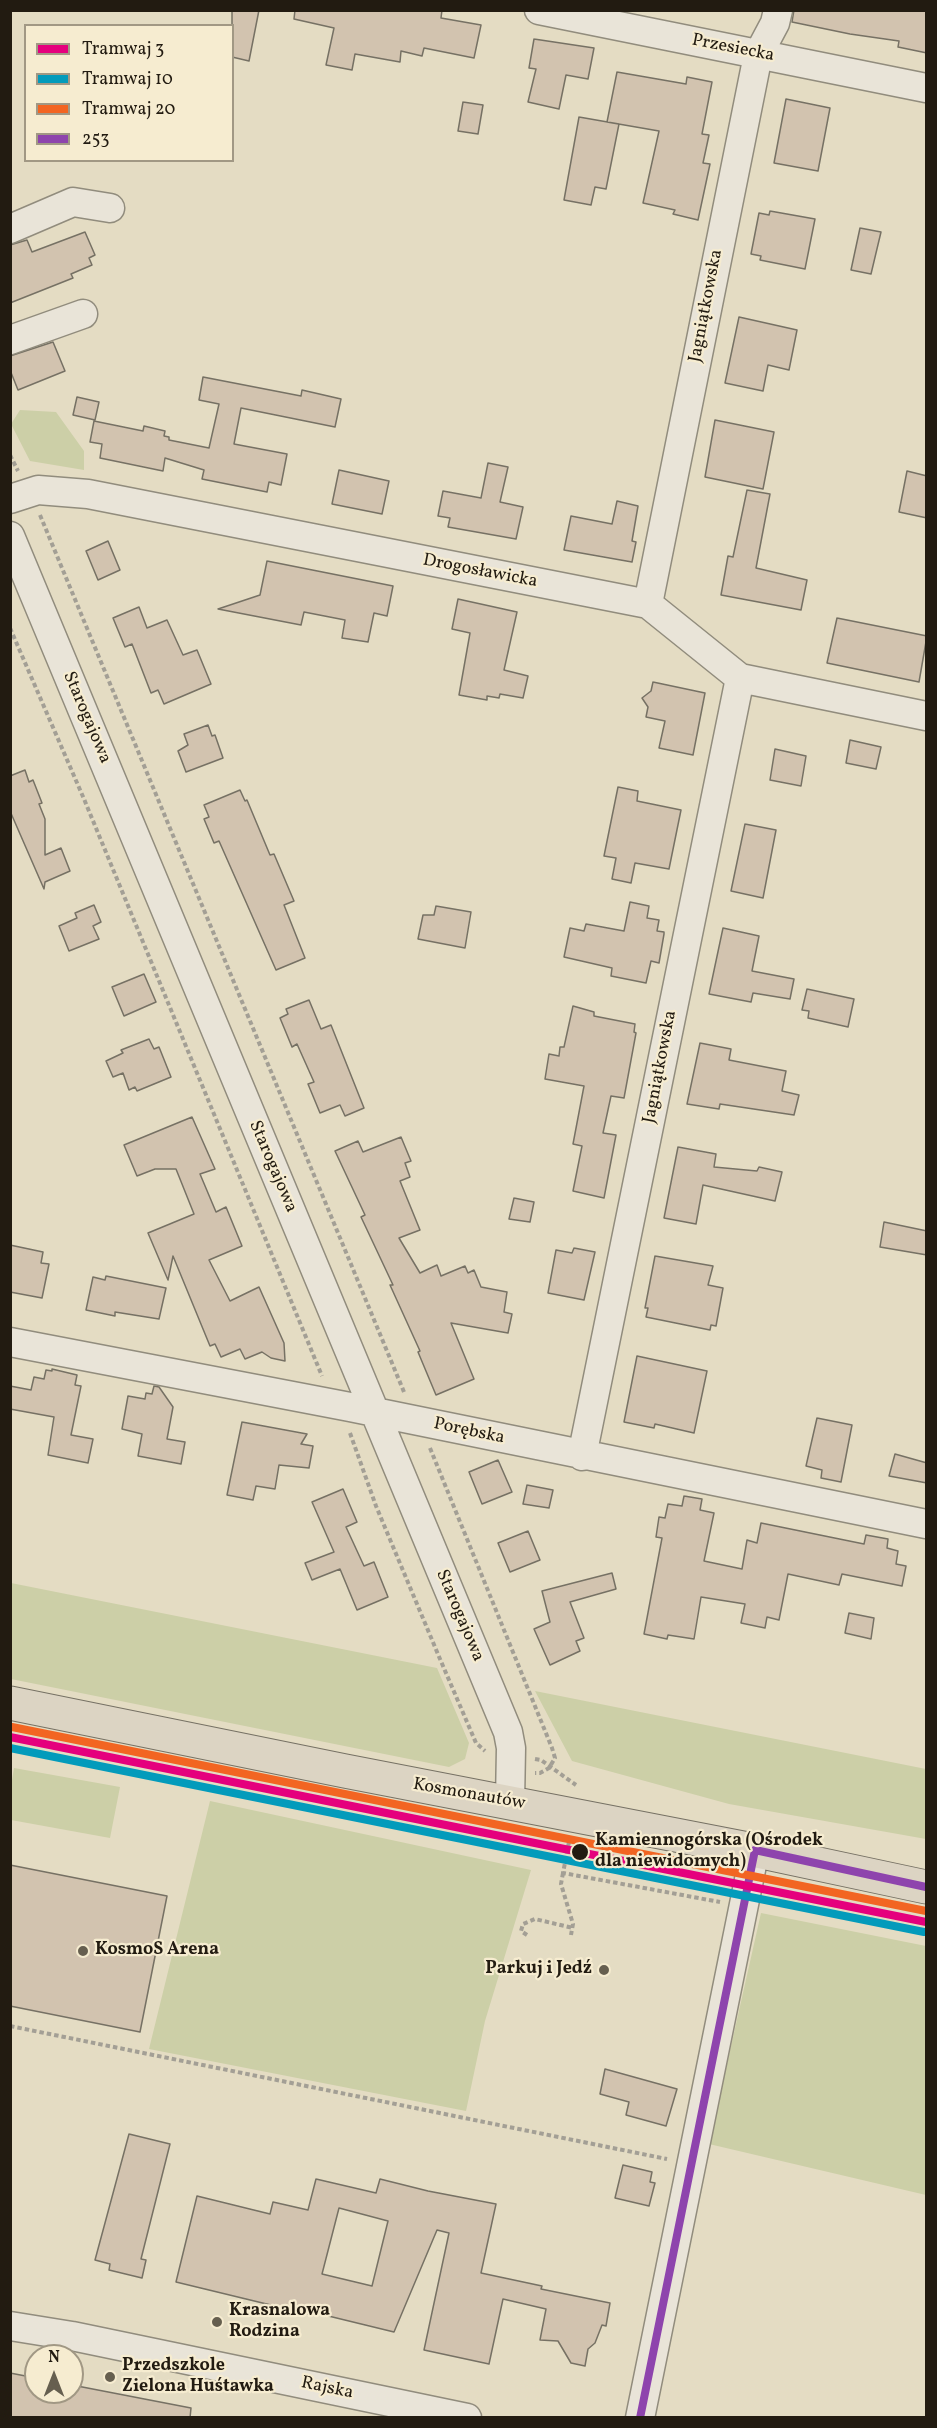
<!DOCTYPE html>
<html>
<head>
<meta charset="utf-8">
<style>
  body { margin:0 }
  #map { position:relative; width:937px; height:2428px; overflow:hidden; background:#e4dcc3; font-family:Vollkorn,serif }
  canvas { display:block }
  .frame { position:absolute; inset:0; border:12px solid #221b11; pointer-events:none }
  .legend { position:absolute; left:24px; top:24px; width:210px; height:138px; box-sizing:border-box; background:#f6ecd0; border:2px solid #a19884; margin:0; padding:8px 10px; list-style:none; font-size:18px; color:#221b11 }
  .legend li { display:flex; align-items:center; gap:12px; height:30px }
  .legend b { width:30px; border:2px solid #a19884 }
  .north { position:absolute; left:24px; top:2344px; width:60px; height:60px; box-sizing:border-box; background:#f6ecd0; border:2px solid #a19884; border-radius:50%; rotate:0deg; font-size:16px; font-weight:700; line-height:24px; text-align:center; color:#221b11 }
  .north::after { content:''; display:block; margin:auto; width:21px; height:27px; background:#665f4f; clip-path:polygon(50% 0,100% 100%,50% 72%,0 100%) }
</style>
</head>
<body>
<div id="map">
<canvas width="937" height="2428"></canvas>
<div class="frame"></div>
<ul class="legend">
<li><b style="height:8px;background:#e5007d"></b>Tramwaj 3</li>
<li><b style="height:8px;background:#039bbb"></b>Tramwaj 10</li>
<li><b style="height:8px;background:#f26522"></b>Tramwaj 20</li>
<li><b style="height:8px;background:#8e44ad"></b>253</li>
</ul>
<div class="north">N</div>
</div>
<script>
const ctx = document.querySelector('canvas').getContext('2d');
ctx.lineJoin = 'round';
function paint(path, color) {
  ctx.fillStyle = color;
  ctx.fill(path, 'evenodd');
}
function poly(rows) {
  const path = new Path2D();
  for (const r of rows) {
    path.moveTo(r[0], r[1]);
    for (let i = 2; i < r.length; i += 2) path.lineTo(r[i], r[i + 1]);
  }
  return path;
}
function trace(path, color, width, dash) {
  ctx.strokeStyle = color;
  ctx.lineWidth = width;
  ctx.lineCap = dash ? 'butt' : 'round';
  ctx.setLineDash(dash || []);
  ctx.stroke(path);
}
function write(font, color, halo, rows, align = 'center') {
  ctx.font = font + ' Vollkorn,serif';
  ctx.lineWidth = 4.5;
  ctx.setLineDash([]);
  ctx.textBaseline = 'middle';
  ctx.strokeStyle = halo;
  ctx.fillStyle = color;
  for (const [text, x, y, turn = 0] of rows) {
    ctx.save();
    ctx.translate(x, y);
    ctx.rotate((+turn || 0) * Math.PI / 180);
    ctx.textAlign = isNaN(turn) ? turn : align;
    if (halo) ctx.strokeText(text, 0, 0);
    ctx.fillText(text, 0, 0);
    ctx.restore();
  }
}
paint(poly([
  [20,410,56,412,84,451,84,470,30,461,11,424],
  [11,1583,437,1668,469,1743,465,1759,449,1767,11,1679],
  [535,1691,926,1769,926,1839,729,1804,572,1761],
  [14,1768,120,1787,110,1838,11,1820,11,1786],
  [210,1801,531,1870,485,2021,466,2111,149,2049],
  [761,1913,926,1946,926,2195,709,2144]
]), '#cccfa7');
const building = poly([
  [232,10,259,10,249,61,232,57,232,10],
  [295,10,442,10,441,18,481,25,474,58,424,48,422,56,401,51,400,62,355,54,352,70,326,65,334,28,294,19,295,10],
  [794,10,927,10,927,53,898,47,899,41,850,34,792,22,794,10],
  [534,39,594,48,588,79,566,75,559,109,528,102,536,69,529,68,534,39],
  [617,72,686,84,687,77,712,82,702,134,709,135,703,163,710,164,698,220,673,214,675,210,643,203,659,131,607,122,617,72],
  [786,99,830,108,818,171,774,163,786,99],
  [463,102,483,105,478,134,458,131,463,102],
  [579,117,619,124,606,189,595,187,591,205,564,200,579,117],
  [770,211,815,219,805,269,760,260,761,256,751,254,759,213,769,215,770,211],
  [860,228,881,232,871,274,851,270,860,228],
  [85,232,95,255,89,258,92,265,71,274,73,278,10,303,10,245,27,240,32,252,85,232],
  [739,317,797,330,789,370,768,365,763,391,725,383,739,317],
  [53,342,65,371,18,390,10,370,10,356,53,342],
  [203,377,301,396,302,390,341,399,335,427,241,408,234,444,287,454,281,485,269,482,267,492,202,479,204,470,165,458,163,471,100,458,102,444,90,442,94,421,143,431,144,426,165,431,164,436,169,437,169,440,209,448,219,404,199,400,203,377],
  [77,397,99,402,95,420,73,415,77,397],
  [715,420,774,432,763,489,705,477,715,420],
  [488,463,508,467,500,502,523,507,516,539,448,527,450,518,438,516,443,491,481,498,488,463],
  [339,470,389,481,382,514,332,504,339,470],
  [907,471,927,476,927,518,899,512,907,471],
  [747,490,770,494,756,568,807,580,801,610,721,595,728,556,733,557,747,490],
  [617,501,638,506,632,541,636,542,632,562,564,550,571,516,612,524,617,501],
  [108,541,120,570,98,580,86,551,108,541],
  [267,561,393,586,387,616,374,613,368,642,342,638,345,620,304,612,301,625,218,609,260,595,267,561],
  [458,599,517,612,504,670,528,676,523,698,500,694,499,698,487,696,487,700,459,695,470,633,452,629,458,599],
  [139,607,147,628,167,620,183,655,197,650,211,684,164,704,158,690,151,693,132,644,125,647,113,618,139,607],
  [837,618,927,636,919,682,827,663,837,618],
  [653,682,705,693,693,755,659,748,665,721,646,717,648,707,642,698,651,691,653,682],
  [208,725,212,736,215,735,223,758,186,772,178,751,188,745,184,734,208,725],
  [850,740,881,747,876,769,846,763,850,740],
  [775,749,806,756,801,786,770,780,775,749],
  [25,770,29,782,33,780,42,803,39,804,45,819,45,855,61,848,70,871,45,882,44,889,10,811,10,776,25,770],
  [618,787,638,791,637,801,681,810,669,869,635,863,631,883,612,879,616,858,604,856,618,787],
  [240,790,245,801,247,800,270,855,274,854,294,901,284,905,305,958,276,970,219,841,214,843,204,819,209,817,204,805,240,790],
  [745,824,776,830,763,898,731,891,745,824],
  [630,902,649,906,647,918,659,920,657,931,664,932,664,934,659,963,651,961,646,983,611,976,612,968,564,957,570,928,584,931,586,924,624,931,630,902],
  [94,905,101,922,93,926,99,939,69,951,59,926,77,918,75,913,94,905],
  [436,906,471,912,465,948,418,939,423,915,434,915,436,906],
  [723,928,759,936,752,971,794,979,790,999,753,993,751,1002,709,994,723,928],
  [144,974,156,1002,124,1016,112,987,144,974],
  [807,989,854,999,848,1027,808,1018,809,1011,802,1010,807,989],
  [309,1000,321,1029,331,1025,364,1108,345,1116,340,1105,320,1113,308,1084,314,1082,297,1044,292,1047,280,1018,288,1014,286,1009,309,1000],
  [573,1006,594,1012,594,1016,635,1024,634,1032,636,1033,624,1098,611,1096,603,1133,616,1135,604,1198,573,1191,582,1146,573,1144,584,1086,545,1079,549,1054,559,1056,560,1047,564,1047,573,1006],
  [149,1039,154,1049,159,1047,171,1077,137,1091,135,1087,129,1090,123,1073,113,1077,106,1061,123,1053,121,1050,149,1039],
  [700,1043,731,1049,729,1060,786,1071,782,1091,799,1095,794,1115,720,1104,719,1109,687,1104,700,1043],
  [192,1117,215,1169,200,1174,216,1212,226,1207,242,1246,209,1260,230,1301,259,1287,284,1343,285,1361,271,1358,262,1352,245,1359,240,1349,221,1357,215,1344,210,1346,173,1256,168,1280,148,1233,194,1214,176,1169,155,1169,137,1176,124,1145,192,1117],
  [401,1137,411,1161,405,1163,410,1177,400,1181,420,1230,399,1238,420,1273,437,1265,441,1276,465,1266,468,1273,474,1270,481,1287,507,1292,504,1312,512,1314,508,1333,451,1323,474,1379,436,1395,418,1352,420,1351,390,1285,393,1285,361,1217,365,1215,335,1151,358,1141,363,1152,401,1137],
  [678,1147,716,1154,714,1167,757,1171,759,1167,782,1172,775,1201,703,1185,696,1224,664,1218,678,1147],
  [514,1198,534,1202,530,1222,509,1219,514,1198],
  [884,1222,927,1231,927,1255,880,1247,884,1222],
  [10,1245,43,1252,41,1263,49,1264,42,1298,10,1292,10,1245],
  [574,1248,595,1252,584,1300,548,1293,556,1250,572,1253,574,1248],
  [655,1256,713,1266,708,1285,723,1288,716,1326,711,1325,710,1330,646,1317,648,1308,645,1308,655,1256],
  [106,1276,166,1288,159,1319,115,1312,115,1316,86,1310,93,1277,105,1280,106,1276],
  [637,1356,707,1371,694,1433,655,1424,654,1428,624,1422,637,1356],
  [52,1369,77,1375,75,1385,81,1386,71,1435,93,1439,88,1463,48,1455,54,1417,10,1409,10,1386,31,1390,34,1377,44,1379,46,1370,52,1371,52,1369],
  [154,1386,159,1387,173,1407,167,1439,185,1442,181,1464,138,1456,142,1434,122,1429,128,1396,145,1399,146,1393,152,1394,154,1386],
  [817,1418,852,1425,841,1482,821,1478,822,1470,806,1466,817,1418],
  [242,1422,307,1434,301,1444,313,1446,309,1468,279,1465,275,1489,256,1486,253,1500,227,1495,242,1422],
  [895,1454,927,1463,927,1483,889,1476,895,1454],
  [498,1460,512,1492,482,1504,469,1472,498,1460],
  [527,1485,553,1490,549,1508,523,1504,527,1485],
  [343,1489,357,1522,346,1527,364,1566,374,1562,388,1597,357,1610,340,1569,312,1580,305,1563,334,1552,312,1502,343,1489],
  [684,1496,702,1499,700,1510,714,1513,704,1561,742,1569,747,1540,757,1543,761,1523,864,1544,866,1535,888,1539,887,1548,898,1551,896,1564,906,1566,902,1586,842,1574,839,1585,788,1574,779,1620,767,1617,765,1628,741,1623,745,1604,701,1597,694,1639,668,1635,667,1639,644,1634,662,1538,656,1537,659,1517,665,1518,668,1504,682,1506,684,1496],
  [528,1531,540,1560,510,1572,498,1543,528,1531],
  [612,1573,616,1589,570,1602,584,1638,576,1641,580,1651,550,1665,534,1629,550,1622,542,1591,612,1573],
  [849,1613,874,1618,871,1639,845,1633,849,1613],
  [10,1865,167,1896,140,2032,10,2006,10,1865],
  [605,2069,677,2089,666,2126,626,2115,629,2102,600,2094,605,2069],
  [129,2134,170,2144,141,2259,146,2260,142,2278,109,2270,110,2264,95,2260,129,2134],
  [623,2165,652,2172,650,2182,655,2183,649,2206,615,2198,623,2165],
  [316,2179,376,2193,380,2179,428,2191,496,2204,481,2273,542,2286,541,2289,610,2303,606,2326,602,2325,595,2343,588,2349,585,2366,571,2363,558,2341,540,2340,546,2309,503,2299,489,2364,424,2350,449,2233,437,2230,394,2332,312,2312,312,2315,176,2282,197,2196,270,2214,273,2202,308,2210,316,2179],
  [339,2208,388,2221,372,2286,322,2274,339,2208],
  [10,2373,36,2378,36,2392,72,2392,72,2385,191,2408,190,2418,10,2418,10,2373]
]);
paint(building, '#d2c3af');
trace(building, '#767164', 1.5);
const minor = poly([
  [539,10,926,88],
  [10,229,73,202,110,208],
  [10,340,83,314],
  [10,499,38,490,88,494,648,604,740,678,926,716],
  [10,536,508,1732,511,1748,510,1802],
  [648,604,758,55,775,23,778,10],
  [10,1342,350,1407,926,1524],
  [582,1456,740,678],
  [10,2326,72,2336,467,2418],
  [640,2418,755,1850]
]);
const major = poly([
  [10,1703,345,1771,748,1849,926,1887]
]);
trace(minor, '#918c7d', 31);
trace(major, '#767164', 35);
trace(poly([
  [10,455,18,471],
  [40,515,404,1392],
  [10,628,84,799,322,1376],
  [350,1433,376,1506,440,1659,476,1743,485,1751],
  [430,1448,552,1748,555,1758,549,1768,540,1773,535,1773],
  [535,1759,541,1760,576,1785],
  [569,1842,563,1873,720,1902],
  [563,1873,561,1884,573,1924,571,1935],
  [527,1935,521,1931,523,1924,535,1919,573,1928],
  [10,2026,667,2159]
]), '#a39f95', 4, [4.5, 3]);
trace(minor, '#e9e4d8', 28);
trace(major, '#dcd4c3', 33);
trace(poly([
  [755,1850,926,1887],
  [640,2418,755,1850]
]), '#8e44ad', 8);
trace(poly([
  [10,1737,926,1922]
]), '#e5007d', 8);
trace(poly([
  [10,1748,924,1932]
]), '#039bbb', 8);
trace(poly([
  [12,1727,926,1911]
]), '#f26522', 8);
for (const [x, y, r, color] of [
  [580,1852,9,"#221b11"],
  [83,1951,6,"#665f4f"],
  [604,1970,6,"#665f4f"],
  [217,2322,6,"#665f4f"],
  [110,2377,6,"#665f4f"]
]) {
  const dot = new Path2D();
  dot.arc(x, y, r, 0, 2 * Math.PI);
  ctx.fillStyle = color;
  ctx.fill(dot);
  trace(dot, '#f6ecd0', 2);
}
write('18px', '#221b11', '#f6ecd0', [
  ["Przesiecka",733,49,11],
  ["Jagniątkowska",707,306,-79],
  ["Drogosławicka",480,572,11],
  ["Starogajowa",86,718,67],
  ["Jagniątkowska",661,1067,-79],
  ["Starogajowa",272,1167,67],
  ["Porębska",469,1432,12],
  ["Starogajowa",459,1616,67],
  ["Kosmonautów",469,1795,10],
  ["Rajska",327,2389,12]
]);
write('bold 18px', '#221b11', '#f6ecd0', [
  ["Kamiennogórska (Ośrodek",595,1842],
  ["dla niewidomych)",595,1863]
], 'left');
write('bold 18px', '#221b11', '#f6ecd0', [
  ["KosmoS Arena",95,1951],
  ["Parkuj i Jedź",592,1970,"right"],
  ["Krasnalowa",229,2312],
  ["Rodzina",229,2333],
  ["Przedszkole",122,2367],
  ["Zielona Huśtawka",122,2388]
], 'left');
</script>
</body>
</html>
